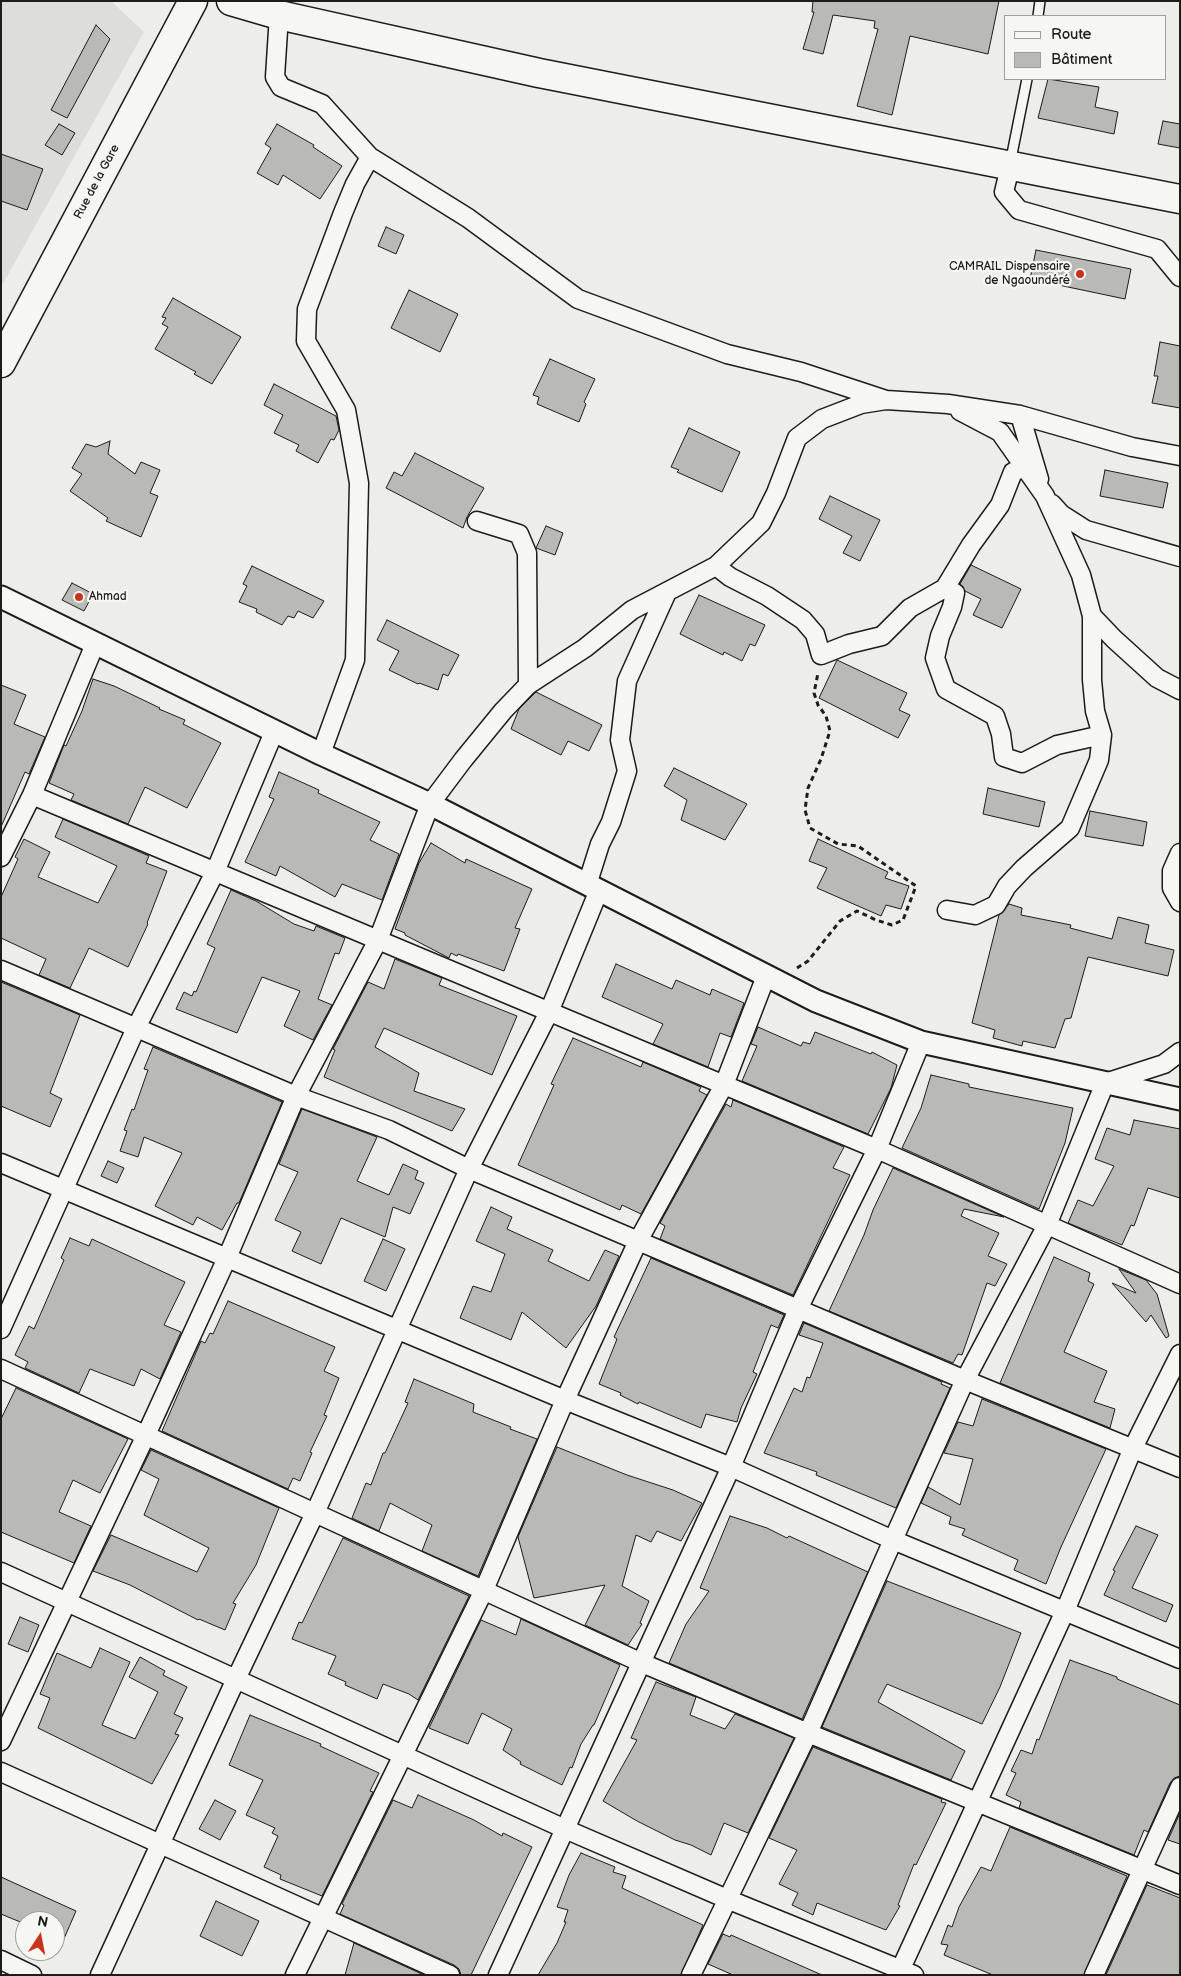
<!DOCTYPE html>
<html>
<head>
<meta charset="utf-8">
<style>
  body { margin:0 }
  #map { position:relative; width:1181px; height:1976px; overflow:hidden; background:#edede9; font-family:"Balsamiq Sans",sans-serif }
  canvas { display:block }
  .frame { position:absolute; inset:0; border:2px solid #1c1c1c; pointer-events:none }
  .legend { position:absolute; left:1004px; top:15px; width:162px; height:65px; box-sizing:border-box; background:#f6f6f2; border:1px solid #9f9f9c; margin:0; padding:6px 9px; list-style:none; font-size:15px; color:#1c1c1c }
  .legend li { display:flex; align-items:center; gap:10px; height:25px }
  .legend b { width:25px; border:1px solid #9f9f9c }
  .north { position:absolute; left:15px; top:1911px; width:50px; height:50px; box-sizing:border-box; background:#f6f6f2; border:1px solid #9f9f9c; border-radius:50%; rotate:11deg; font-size:14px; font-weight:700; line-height:20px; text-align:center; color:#1c1c1c }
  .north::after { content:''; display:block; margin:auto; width:18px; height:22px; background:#c8321e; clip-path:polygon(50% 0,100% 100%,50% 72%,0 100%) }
</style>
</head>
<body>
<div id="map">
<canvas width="1181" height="1976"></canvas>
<div class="frame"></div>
<ul class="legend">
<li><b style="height:6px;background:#f6f6f2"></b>Route</li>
<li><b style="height:14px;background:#b9b9b6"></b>Bâtiment</li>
</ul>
<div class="north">N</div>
</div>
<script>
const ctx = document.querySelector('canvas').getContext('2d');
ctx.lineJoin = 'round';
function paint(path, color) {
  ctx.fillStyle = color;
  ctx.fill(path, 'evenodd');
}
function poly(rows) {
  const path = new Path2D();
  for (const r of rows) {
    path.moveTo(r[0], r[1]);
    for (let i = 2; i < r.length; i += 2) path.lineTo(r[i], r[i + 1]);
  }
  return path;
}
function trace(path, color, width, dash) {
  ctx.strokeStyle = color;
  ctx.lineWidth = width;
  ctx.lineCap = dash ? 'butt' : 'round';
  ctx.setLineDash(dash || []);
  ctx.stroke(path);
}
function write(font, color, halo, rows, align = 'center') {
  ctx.font = font + ' "Balsamiq Sans",sans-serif';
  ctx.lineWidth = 4.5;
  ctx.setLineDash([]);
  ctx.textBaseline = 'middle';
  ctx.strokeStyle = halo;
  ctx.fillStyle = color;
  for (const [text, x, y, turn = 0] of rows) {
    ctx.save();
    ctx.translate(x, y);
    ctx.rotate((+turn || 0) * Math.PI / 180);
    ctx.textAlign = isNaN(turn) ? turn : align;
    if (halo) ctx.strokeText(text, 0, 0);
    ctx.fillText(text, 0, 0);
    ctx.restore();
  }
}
paint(poly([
  [1,1,111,1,144,32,1,287]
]), '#ddddda');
const building = poly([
  [813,1,999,1,988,54,910,36,892,115,857,106,878,29,874,28,875,21,833,15,823,54,803,49,814,12,812,12,813,1],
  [96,25,110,39,67,118,51,110,96,25],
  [1048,79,1099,87,1095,107,1118,112,1114,134,1038,118,1048,79],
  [1163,121,1180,124,1180,148,1158,144,1163,121],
  [59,124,75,133,62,155,45,145,59,124],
  [277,124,314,145,313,147,342,166,320,199,283,175,278,185,257,173,271,148,265,144,277,124],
  [1,154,43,169,27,210,1,201,1,154],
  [386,227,404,235,396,254,378,246,386,227],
  [1036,250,1131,269,1125,299,1030,279,1036,250],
  [409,290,458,314,440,352,391,328,409,290],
  [173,298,241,337,212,384,194,374,196,372,155,349,168,327,162,324,166,318,162,317,173,298],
  [1160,342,1180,346,1180,408,1152,403,1158,376,1154,376,1160,342],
  [550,359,595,379,584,402,586,404,579,422,537,404,539,397,533,395,550,359],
  [274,384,336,416,339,430,334,440,331,439,318,463,296,451,299,445,274,433,283,415,264,405,274,384],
  [689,428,740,452,722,492,677,472,679,470,671,467,689,428],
  [110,441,108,454,135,474,141,462,160,470,150,493,158,496,141,537,106,521,108,518,70,491,82,474,72,468,86,444,96,447,110,441],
  [415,453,484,488,467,517,463,528,386,488,394,472,402,476,415,453],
  [1105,470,1168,483,1163,508,1100,496,1105,470],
  [830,496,880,520,860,561,843,553,852,536,819,519,830,496],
  [546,526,563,533,555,555,536,548,546,526],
  [971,565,1021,589,1002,628,973,615,981,599,965,591,960,584,971,565],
  [252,566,324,601,313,618,298,611,294,618,288,616,282,625,256,612,257,609,239,602,247,586,243,584,252,566],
  [72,583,93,594,84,611,62,600,72,583],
  [699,595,765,625,755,646,750,644,742,661,724,652,723,655,680,634,699,595],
  [387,620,459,655,448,676,443,674,438,690,419,683,418,684,389,670,399,651,377,640,387,620],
  [837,660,907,693,899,710,910,715,898,738,819,698,837,660],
  [93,679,114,686,160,708,159,709,185,720,183,724,221,743,187,808,145,787,128,824,71,800,74,794,49,783,64,745,66,746,82,711,93,679],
  [1,685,26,695,14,724,45,737,29,774,25,772,1,827,1,685],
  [536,692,602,725,589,751,568,741,561,755,511,729,519,709,536,692],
  [674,768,747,804,725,840,681,820,687,800,664,786,674,768],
  [279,772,319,790,318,793,380,822,370,840,399,854,382,900,342,884,335,897,280,866,276,876,245,862,274,799,269,797,279,772],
  [988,788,1045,802,1039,827,983,814,988,788],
  [1090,811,1147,822,1143,846,1085,836,1090,811],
  [63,819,149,856,146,863,167,871,147,923,148,924,128,967,89,948,70,988,39,975,46,959,1,938,1,897,18,859,15,857,24,839,50,852,38,877,98,903,117,866,55,837,63,819],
  [818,839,888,872,885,878,909,886,901,909,886,905,881,916,817,888,827,868,809,861,818,839],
  [431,843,465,863,466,859,532,889,515,928,520,929,504,971,458,954,457,956,451,953,449,958,405,935,405,933,395,929,419,863,431,843],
  [231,890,256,901,294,924,314,931,316,926,345,938,339,954,335,953,318,999,332,1005,313,1040,284,1026,300,991,262,977,237,1033,176,1009,184,992,192,996,194,991,196,992,215,948,207,944,231,890],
  [1009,904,1022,908,1021,915,1071,925,1070,928,1112,939,1118,917,1149,925,1145,943,1174,950,1168,976,1088,957,1071,1018,1065,1019,1055,1048,1023,1041,1022,1046,993,1038,995,1030,972,1023,999,915,1009,904],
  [395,959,442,978,439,985,517,1016,492,1075,384,1028,375,1047,419,1073,414,1091,465,1109,452,1131,324,1077,335,1050,333,1049,368,982,384,989,395,959],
  [616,964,672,989,676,980,710,995,712,989,744,1003,731,1037,720,1033,708,1067,653,1044,663,1024,602,997,616,964],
  [1,982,80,1015,50,1093,62,1099,50,1127,1,1106,1,982],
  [758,1027,801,1046,803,1042,810,1044,815,1032,871,1054,872,1052,897,1065,891,1088,868,1134,742,1081,757,1046,751,1044,758,1027],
  [573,1038,641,1067,643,1062,701,1087,699,1091,707,1095,641,1214,622,1205,620,1210,518,1165,554,1085,551,1084,573,1038],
  [153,1047,282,1102,239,1203,237,1203,222,1230,197,1217,193,1225,155,1206,182,1153,144,1137,138,1157,120,1151,127,1131,124,1130,132,1109,134,1110,148,1070,144,1069,153,1047],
  [931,1075,969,1084,969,1087,1073,1108,1065,1143,1039,1209,902,1148,921,1108,931,1075],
  [733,1100,844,1147,833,1168,850,1175,793,1295,660,1239,665,1226,660,1223,726,1104,731,1107,733,1100],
  [302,1109,377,1137,357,1181,389,1195,403,1164,418,1171,415,1179,424,1183,410,1214,393,1207,385,1237,341,1218,321,1264,292,1251,301,1232,275,1220,298,1172,279,1164,302,1109],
  [1134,1120,1180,1129,1180,1198,1148,1188,1134,1226,1131,1225,1122,1245,1068,1223,1078,1200,1093,1206,1114,1166,1095,1159,1107,1128,1130,1135,1134,1120],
  [108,1161,124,1168,117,1183,101,1176,108,1161],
  [893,1168,1004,1217,964,1209,961,1216,999,1233,988,1256,1007,1264,995,1286,987,1283,962,1355,958,1354,953,1363,829,1311,864,1235,873,1210,893,1168],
  [491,1207,512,1217,507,1229,553,1250,548,1261,589,1281,605,1250,619,1256,596,1306,566,1348,522,1312,511,1340,460,1318,473,1286,491,1292,505,1254,476,1241,491,1207],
  [70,1238,89,1246,92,1239,185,1282,164,1325,181,1332,160,1379,141,1369,134,1386,90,1369,79,1393,25,1368,28,1362,15,1355,29,1326,34,1329,64,1260,61,1258,70,1238],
  [383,1239,405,1249,386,1291,364,1281,383,1239],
  [1054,1257,1090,1273,1088,1281,1094,1284,1064,1352,1107,1371,1094,1402,1115,1409,1110,1428,1000,1383,1054,1257],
  [651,1258,784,1315,778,1328,771,1325,753,1372,757,1374,741,1408,737,1422,706,1414,701,1428,639,1402,638,1404,620,1395,621,1393,599,1384,617,1339,614,1337,651,1258],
  [1119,1269,1146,1280,1157,1294,1169,1336,1166,1338,1151,1315,1146,1322,1112,1283,1136,1293,1119,1269],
  [228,1301,335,1347,324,1371,339,1378,324,1415,327,1416,310,1452,312,1453,300,1481,293,1478,288,1489,162,1431,201,1341,205,1343,210,1333,213,1334,228,1301],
  [804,1323,942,1382,941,1384,950,1388,896,1508,816,1475,817,1472,764,1453,794,1388,802,1392,807,1377,810,1378,823,1343,799,1335,804,1323],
  [414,1379,474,1404,473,1412,511,1427,510,1429,537,1439,478,1576,422,1551,432,1525,390,1503,379,1531,352,1518,366,1483,371,1485,383,1453,385,1453,408,1403,405,1402,414,1379],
  [16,1388,128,1439,100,1493,73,1480,59,1512,91,1526,74,1563,1,1532,1,1419,16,1388],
  [982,1399,1106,1449,1061,1547,1046,1584,1014,1570,1018,1560,962,1535,965,1529,949,1524,951,1517,921,1503,928,1487,960,1505,973,1459,944,1453,958,1422,973,1426,982,1399],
  [557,1447,627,1475,673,1490,702,1503,681,1541,657,1531,651,1542,636,1535,622,1586,649,1601,640,1623,642,1624,628,1645,585,1625,605,1585,534,1598,518,1537,557,1447],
  [151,1450,279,1508,256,1565,233,1603,236,1604,225,1630,199,1619,198,1620,130,1585,93,1571,111,1535,197,1572,209,1548,144,1515,159,1479,141,1470,151,1450],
  [730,1516,767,1528,787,1538,789,1536,868,1572,802,1719,669,1663,686,1624,709,1591,700,1588,730,1516],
  [1136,1526,1158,1535,1132,1588,1173,1605,1166,1622,1104,1595,1115,1571,1113,1570,1136,1526],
  [343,1538,469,1596,418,1700,409,1694,383,1684,377,1699,345,1685,346,1682,328,1674,336,1656,292,1639,299,1622,302,1623,343,1538],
  [887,1581,1021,1633,1000,1687,982,1724,887,1684,878,1702,965,1751,951,1780,822,1727,887,1581],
  [20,1617,39,1625,28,1652,8,1644,20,1617],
  [521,1619,620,1665,594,1725,593,1725,581,1744,572,1768,570,1767,562,1785,520,1764,521,1762,503,1750,512,1729,482,1713,468,1744,429,1728,481,1620,516,1635,521,1619],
  [100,1648,130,1662,102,1725,135,1739,158,1692,129,1677,140,1657,165,1671,163,1675,187,1687,174,1714,183,1718,175,1734,179,1735,152,1784,38,1728,50,1698,40,1694,57,1653,91,1668,100,1648],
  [1070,1660,1117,1677,1117,1679,1180,1705,1180,1776,1174,1778,1170,1783,1148,1832,1144,1830,1134,1855,1019,1808,1021,1802,1006,1795,1016,1773,1011,1771,1021,1750,1032,1754,1037,1739,1039,1740,1070,1660],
  [656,1682,696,1697,690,1715,725,1729,735,1714,794,1738,748,1833,724,1823,711,1855,691,1845,675,1840,637,1821,603,1801,637,1740,631,1738,656,1682],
  [250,1715,321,1744,320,1746,379,1773,370,1791,373,1792,322,1896,280,1879,281,1875,264,1867,278,1836,272,1833,275,1828,246,1815,263,1780,229,1765,250,1715],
  [813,1747,942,1799,941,1802,946,1803,916,1865,914,1864,898,1905,900,1906,886,1930,817,1903,813,1915,792,1905,798,1893,779,1884,797,1850,769,1838,813,1747],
  [418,1795,474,1820,502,1836,503,1833,532,1847,471,1975,461,1975,459,1969,454,1965,340,1914,344,1905,342,1904,393,1800,412,1808,418,1795],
  [215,1800,236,1811,220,1840,199,1829,215,1800],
  [1180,1813,1180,1844,1168,1840,1180,1813],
  [1010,1827,1127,1876,1084,1975,993,1975,944,1955,948,1945,941,1944,948,1925,952,1927,959,1907,981,1867,991,1871,1010,1827],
  [581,1853,615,1867,613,1872,626,1876,622,1888,703,1925,681,1975,538,1975,557,1943,566,1922,564,1922,568,1910,557,1907,569,1875,581,1853],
  [1,1877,76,1911,63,1941,55,1938,55,1921,25,1921,25,1924,1,1914,1,1877],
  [1147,1885,1180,1898,1180,1975,1106,1975,1147,1885],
  [216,1901,259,1921,242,1956,200,1936,216,1901],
  [723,1934,730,1937,731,1935,822,1975,733,1975,708,1964,723,1934],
  [354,1943,424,1975,345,1975,354,1943]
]);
paint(building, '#b9b9b6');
trace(building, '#1c1c1c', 1);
const service = poly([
  [1038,16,1040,1],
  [1010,164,1027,79]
]);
const minor = poly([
  [279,15,275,77,281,87,322,104,370,157,468,218,578,299,727,354,801,372,886,400,948,404,1020,415,1132,447,1180,456],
  [1010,167,1004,192,1019,210,1157,249,1180,277],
  [1020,415,1039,479],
  [1052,504,1061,514,1086,530,1180,557],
  [477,521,519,534,527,553,528,685],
  [716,566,730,577,767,596,803,620,815,634,821,655,849,644,882,636,910,608,945,588,971,545,1000,505,1013,472,1025,467],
  [945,588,955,593,952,607,940,636,935,658,946,689,995,716,1001,734,1004,757,1022,763,1057,745,1102,735],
  [1092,616,1114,639,1157,678,1180,690],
  [321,754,355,660,359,483,346,410,306,341,307,309,343,213,355,184,370,157],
  [32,795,877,1149,1180,1284],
  [1180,853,1172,871,1172,888,1180,902],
  [1,857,32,795,95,644],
  [587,885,600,844,611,822,627,771,620,740,627,681,667,592],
  [947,910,975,915,996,905,1007,886,1024,868,1070,828,1099,760,1102,735,1095,711,1092,680,1092,616,1081,575,1045,496,1000,432,960,411],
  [1,970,296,1096,389,1130,469,1169,965,1380,1180,1468],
  [1,1163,565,1400,731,1467,893,1540,1180,1659],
  [1,1329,136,1028,215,872,274,732],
  [1,1369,642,1663,808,1733,1180,1885],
  [1,1572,565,1829,727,1899,914,1975],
  [1,1741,146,1435,227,1258,296,1096,378,940,430,804,463,760,503,711,528,685,585,648,632,610,716,566,761,523,776,493,797,438,822,419,861,404,886,400],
  [1,1772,450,1975],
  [1,1960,32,1975],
  [100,1975,236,1679,315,1513,469,1169,549,1012,599,890],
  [295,1975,484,1590,565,1400,638,1241,724,1085,766,976],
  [498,1975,731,1467,798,1309,877,1149,921,1042],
  [691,1975,808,1733,893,1540,965,1380,1047,1225,1105,1083,1164,1064,1180,1052],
  [898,1975,1065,1611,1133,1448,1180,1354],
  [1094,1975,1180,1787]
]);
const tertiary = poly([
  [1,597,321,754,430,804,816,1001,921,1042,1180,1099]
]);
const primary = poly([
  [231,1,279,15,539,73,1180,199],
  [1,363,193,1]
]);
trace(service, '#1c1c1c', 12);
trace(minor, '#1c1c1c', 21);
trace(tertiary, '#1c1c1c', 25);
trace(primary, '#1c1c1c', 31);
trace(poly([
  [797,968,808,961,840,921,857,911,876,920,892,925,903,920,916,886,858,846,838,844,810,828,805,810,808,788,821,759,830,731,826,716,818,705,814,693,818,673]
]), '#1c1c1c', 3, [5, 4]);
trace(service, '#f6f6f2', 9);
trace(minor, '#f6f6f2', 18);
trace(tertiary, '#f6f6f2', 21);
trace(primary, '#f6f6f2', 28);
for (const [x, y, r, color] of [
  [1080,274,5,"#c8321e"],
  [79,597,5,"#c8321e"]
]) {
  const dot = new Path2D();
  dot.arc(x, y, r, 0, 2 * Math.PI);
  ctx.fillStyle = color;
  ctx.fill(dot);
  trace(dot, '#f6f6f2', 2);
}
write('12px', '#1c1c1c', '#f6f6f2', [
  ["Rue de la Gare",97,182,-62]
]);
write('12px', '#1c1c1c', '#f6f6f2', [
  ["CAMRAIL Dispensaire",1070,267],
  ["de Ngaoundéré",1070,281],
  ["Ahmad",89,597,"left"]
], 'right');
</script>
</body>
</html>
